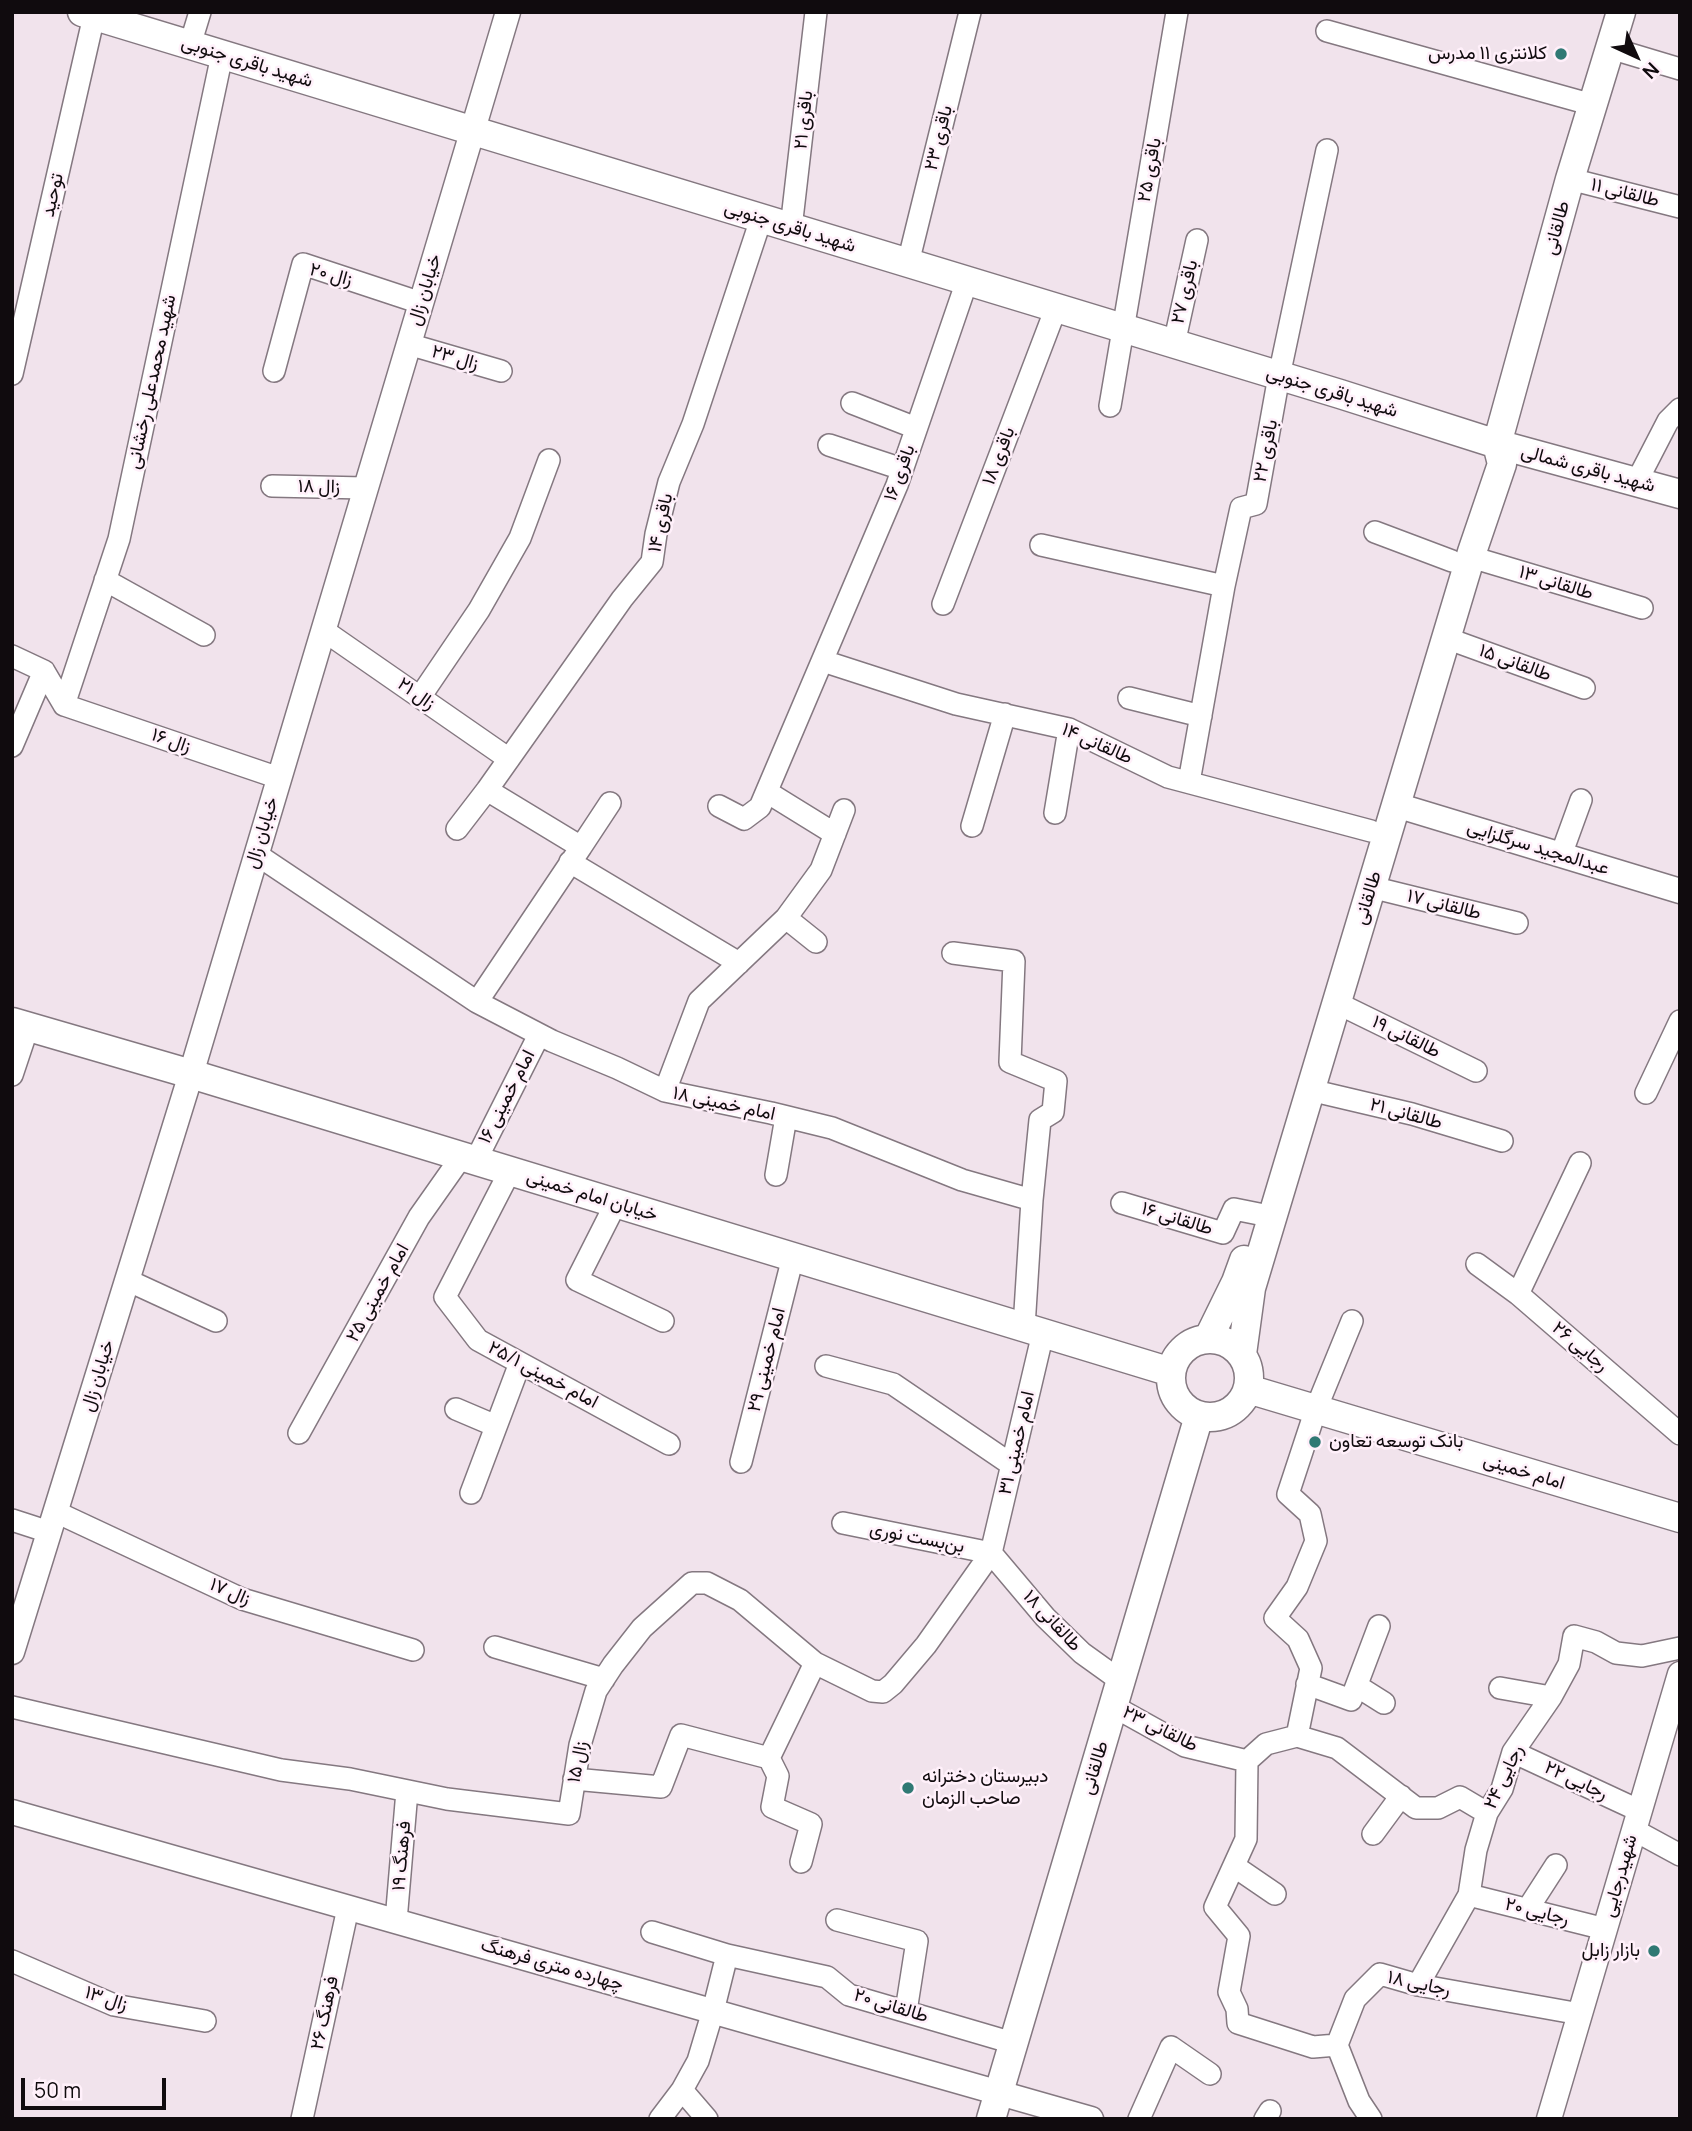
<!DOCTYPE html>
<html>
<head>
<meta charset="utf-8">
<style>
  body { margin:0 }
  #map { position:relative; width:1692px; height:2131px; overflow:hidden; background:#f1e3ec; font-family:Manrope,sans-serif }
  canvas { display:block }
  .frame { position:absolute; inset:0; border:14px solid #100b0e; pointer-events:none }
  .north { position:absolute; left:1601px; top:21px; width:70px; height:70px; -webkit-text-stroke:5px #fff0fa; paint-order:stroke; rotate:135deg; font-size:19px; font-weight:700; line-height:28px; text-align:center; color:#100b0e }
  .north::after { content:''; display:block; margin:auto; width:24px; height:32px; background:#100b0e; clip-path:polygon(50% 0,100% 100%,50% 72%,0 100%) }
  .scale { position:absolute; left:21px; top:2078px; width:145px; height:32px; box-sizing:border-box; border:4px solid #100b0e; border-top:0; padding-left:9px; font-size:21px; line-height:24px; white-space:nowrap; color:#100b0e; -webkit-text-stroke:5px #fff0fa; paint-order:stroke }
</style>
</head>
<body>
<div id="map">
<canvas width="1692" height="2131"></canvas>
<div class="frame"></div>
<div class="north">N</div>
<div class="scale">50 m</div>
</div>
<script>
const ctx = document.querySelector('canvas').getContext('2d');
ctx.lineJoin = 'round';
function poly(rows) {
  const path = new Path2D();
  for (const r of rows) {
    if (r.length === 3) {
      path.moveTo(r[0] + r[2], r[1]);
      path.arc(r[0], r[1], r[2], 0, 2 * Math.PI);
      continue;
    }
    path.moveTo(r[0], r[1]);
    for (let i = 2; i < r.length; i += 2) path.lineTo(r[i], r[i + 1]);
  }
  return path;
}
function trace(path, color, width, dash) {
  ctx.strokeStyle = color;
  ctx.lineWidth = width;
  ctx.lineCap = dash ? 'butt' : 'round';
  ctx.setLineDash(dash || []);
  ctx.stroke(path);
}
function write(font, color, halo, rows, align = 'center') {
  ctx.font = font + ' Manrope,Vazirmatn,sans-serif';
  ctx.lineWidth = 5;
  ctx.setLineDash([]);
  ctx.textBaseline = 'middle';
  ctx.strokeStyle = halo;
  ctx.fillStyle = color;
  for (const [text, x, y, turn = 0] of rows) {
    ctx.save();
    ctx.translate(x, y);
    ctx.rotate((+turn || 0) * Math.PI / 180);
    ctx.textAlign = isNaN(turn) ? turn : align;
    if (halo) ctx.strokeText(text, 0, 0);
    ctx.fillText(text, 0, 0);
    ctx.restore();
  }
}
const minor = poly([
  [1327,31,1593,105],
  [190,45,200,12],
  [1610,48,1680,69],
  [1570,179,1680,207],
  [791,228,816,12],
  [908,263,970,12],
  [408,344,501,371],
  [1174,344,1197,240],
  [274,371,303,264,421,303],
  [12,374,94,16],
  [852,403,916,428],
  [1110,406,1177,12],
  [829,445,902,469],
  [1637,481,1668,421,1680,409],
  [272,486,365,488],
  [1375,532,1452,561],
  [1041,545,1224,586],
  [1471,557,1642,608],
  [105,580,204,635],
  [943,604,1056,308],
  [323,630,509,759],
  [1446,638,1584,688],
  [12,656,44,671,64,705],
  [823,661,956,704,1069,729,1168,777,1371,831],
  [420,697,479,610,520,538,549,460],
  [1129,698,1201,716],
  [64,705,119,539,222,55],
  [64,705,279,778],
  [12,746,44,671],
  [1189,782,1224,586,1241,508,1256,504,1279,376,1327,150],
  [767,792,835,834],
  [719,806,744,819,760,807,897,485,967,281],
  [1055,813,1069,729],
  [972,826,1005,714],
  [457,829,487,790,622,599,652,562,656,534,669,482,693,424,761,219],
  [581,847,610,803],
  [256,854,477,1002,552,1041,617,1068,665,1091,771,1113,832,1128,962,1180,1032,1200,1024,1327],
  [1561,855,1581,800],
  [570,862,739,963],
  [1371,887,1517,923],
  [786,918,816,942],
  [953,953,1014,961,1010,1062,1056,1081,1053,1112,1040,1120,1032,1200],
  [477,1002,581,847,487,790],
  [1337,1003,1476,1071],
  [12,1075,28,1027],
  [1310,1090,1412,1114,1502,1141],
  [665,1091,699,1001,786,918,821,870,844,810],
  [1646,1093,1680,1021],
  [476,1160,539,1035],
  [510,1171,445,1297,478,1340,669,1444],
  [776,1175,786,1117],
  [616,1203,577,1280,663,1321],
  [1122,1203,1223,1233,1234,1209,1259,1214],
  [1477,1264,1518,1294,1680,1434],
  [127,1280,216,1321],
  [1518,1294,1580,1163],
  [826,1366,893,1384,1012,1465],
  [456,1409,496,1426],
  [299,1433,419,1217,462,1156],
  [741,1462,793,1257],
  [471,1493,520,1363],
  [56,1512,242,1599,413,1650],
  [12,1520,49,1532],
  [843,1523,991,1553],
  [991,1553,1045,1617,1082,1653,1121,1681],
  [495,1647,604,1679],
  [1307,1684,1351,1700,1379,1626],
  [1357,1686,1384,1703],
  [1500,1688,1551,1697],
  [1113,1706,1185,1746,1247,1761],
  [12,1707,281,1770,350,1779,447,1799,569,1814,580,1745,596,1691,613,1665,642,1628,692,1583,707,1583,740,1600,815,1663,872,1691,883,1692,893,1684,926,1645,991,1553,1043,1333],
  [1297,1736,1311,1668,1298,1639,1275,1618,1297,1587,1316,1541,1310,1514,1288,1494,1316,1409,1352,1321],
  [1513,1752,1640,1811],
  [769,1758,778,1776,772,1807,811,1824,801,1862],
  [574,1779,661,1787,681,1735,769,1758,815,1663],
  [1634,1830,1680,1855],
  [1373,1834,1401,1796],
  [1234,1866,1275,1894],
  [1469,1895,1605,1929],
  [1527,1910,1556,1865],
  [837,1920,917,1941,906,2011],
  [396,1921,407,1791],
  [652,1932,727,1955,827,1977,849,1995,1013,2043],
  [12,1961,114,2005,205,2021],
  [1418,1985,1469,1895,1476,1850,1487,1813,1502,1789,1513,1752,1551,1697,1569,1664,1574,1636,1596,1642,1616,1653,1642,1656,1680,1648],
  [1337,2045,1313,2047,1238,2023,1237,2009,1229,1992,1239,1936,1215,1907,1246,1839,1247,1761,1266,1744,1297,1736,1337,1748,1416,1808,1438,1808,1460,1797,1487,1813],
  [682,2090,707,2119],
  [302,2119,348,1908],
  [660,2119,682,2090,698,2061,713,2011,727,1955],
  [1139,2119,1171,2047,1210,2074],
  [1265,2119,1270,2111],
  [1371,2119,1359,2101,1337,2045,1355,1999,1380,1974,1418,1985,1580,2014]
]);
const tertiary = poly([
  [1396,805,1680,891],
  [12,1652,191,1074,508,12],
  [12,1812,1091,2119],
  [1549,2119,1680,1674]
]);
const secondary = poly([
  [82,12,1340,394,1497,444,1680,494],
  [12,1022,191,1074,1171,1372],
  [1210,1378,39],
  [1208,1339,1236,1282,1244,1260],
  [1242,1354,1251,1288,1472,552,1502,464,1497,444,1570,179,1621,12],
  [1248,1389,1680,1518],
  [991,2119,1199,1416]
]);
trace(minor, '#847880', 24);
trace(tertiary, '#847880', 27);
trace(secondary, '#847880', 31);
trace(minor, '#fff', 21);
trace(tertiary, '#fff', 24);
trace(secondary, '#fff', 28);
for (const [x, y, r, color] of [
  [1561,54,7,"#307974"],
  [1315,1442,7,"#307974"],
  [908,1788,7,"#307974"],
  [1654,1951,7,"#307974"]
]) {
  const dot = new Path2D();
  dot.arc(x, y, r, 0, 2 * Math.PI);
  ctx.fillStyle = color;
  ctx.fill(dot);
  trace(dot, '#fff0fa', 2.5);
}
write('19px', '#100b0e', '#fff0fa', [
  ["کلانتری ۱۱ مدرس",1547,54],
  ["بانک توسعه تعاون",1329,1442,"left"],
  ["دبیرستان دخترانه",922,1777,"left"],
  ["صاحب الزمان",922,1799,"left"],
  ["بازار زابل",1640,1951]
], 'right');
write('19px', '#100b0e', '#fff0fa', [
  ["شهید باقری جنوبی",247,62,17],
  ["باقری ۲۱",804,120,-84],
  ["باقری ۲۳",939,138,-76],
  ["باقری ۲۵",1150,170,-80],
  ["طالقانی ۱۱",1625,193,14],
  ["توحید",53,195,-77],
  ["شهید باقری جنوبی",790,227,17],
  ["طالقانی",1557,228,-75],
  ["زال ۲۰",331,275,15],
  ["خیابان زال",425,290,-73],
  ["باقری ۲۷",1185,292,-77],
  ["زال ۲۳",455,358,16],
  ["شهید محمدعلی رخشانی",152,382,-78],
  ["شهید باقری جنوبی",1332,392,17],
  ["باقری ۲۲",1266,451,-79],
  ["باقری ۱۸",999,456,-69],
  ["شهید باقری شمالی",1588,469,15],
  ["باقری ۱۶",900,473,-70],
  ["زال ۱۸",319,487,1],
  ["باقری ۱۴",661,523,-78],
  ["طالقانی ۱۳",1556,583,17],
  ["طالقانی ۱۵",1515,663,20],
  ["زال ۲۱",416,694,35],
  ["زال ۱۶",171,741,19],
  ["طالقانی ۱۴",1097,744,24],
  ["خیابان زال",262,833,-73],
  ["عبدالمجید سرگلزایی",1538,848,17],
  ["طالقانی",1368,898,-73],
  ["طالقانی ۱۷",1444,905,14],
  ["طالقانی ۱۹",1406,1037,26],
  ["امام خمینی ۱۶",507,1097,-63],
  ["امام خمینی ۱۸",724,1104,12],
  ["طالقانی ۲۱",1406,1114,15],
  ["خیابان امام خمینی",592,1196,17],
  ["طالقانی ۱۶",1177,1219,17],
  ["امام خمینی ۲۵",378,1293,-61],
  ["رجایی ۲۶",1580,1347,40],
  ["امام خمینی ۲۹",767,1360,-76],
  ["امام خمینی ۲۵/۱",543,1375,28],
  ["خیابان زال",98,1376,-73],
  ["امام خمینی ۳۱",1017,1443,-77],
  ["امام خمینی",1524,1472,17],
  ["بن‌بست نوری",917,1538,11],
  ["زال ۱۷",230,1592,23],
  ["طالقانی ۱۸",1052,1621,47],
  ["طالقانی ۲۳",1160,1729,26],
  ["زال ۱۵",578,1762,-79],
  ["طالقانی",1095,1768,-73],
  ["رجایی ۲۴",1504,1777,-65],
  ["رجایی ۲۲",1576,1781,25],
  ["فرهنگ ۱۹",402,1856,-85],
  ["شهیدرجایی",1620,1876,-74],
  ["رجایی ۲۰",1537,1912,14],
  ["چهارده متری فرهنگ",552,1965,16],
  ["رجایی ۱۸",1419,1984,12],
  ["زال ۱۳",106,1999,18],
  ["طالقانی ۲۰",891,2006,17],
  ["فرهنگ ۲۶",325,2013,-78]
]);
</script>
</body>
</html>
